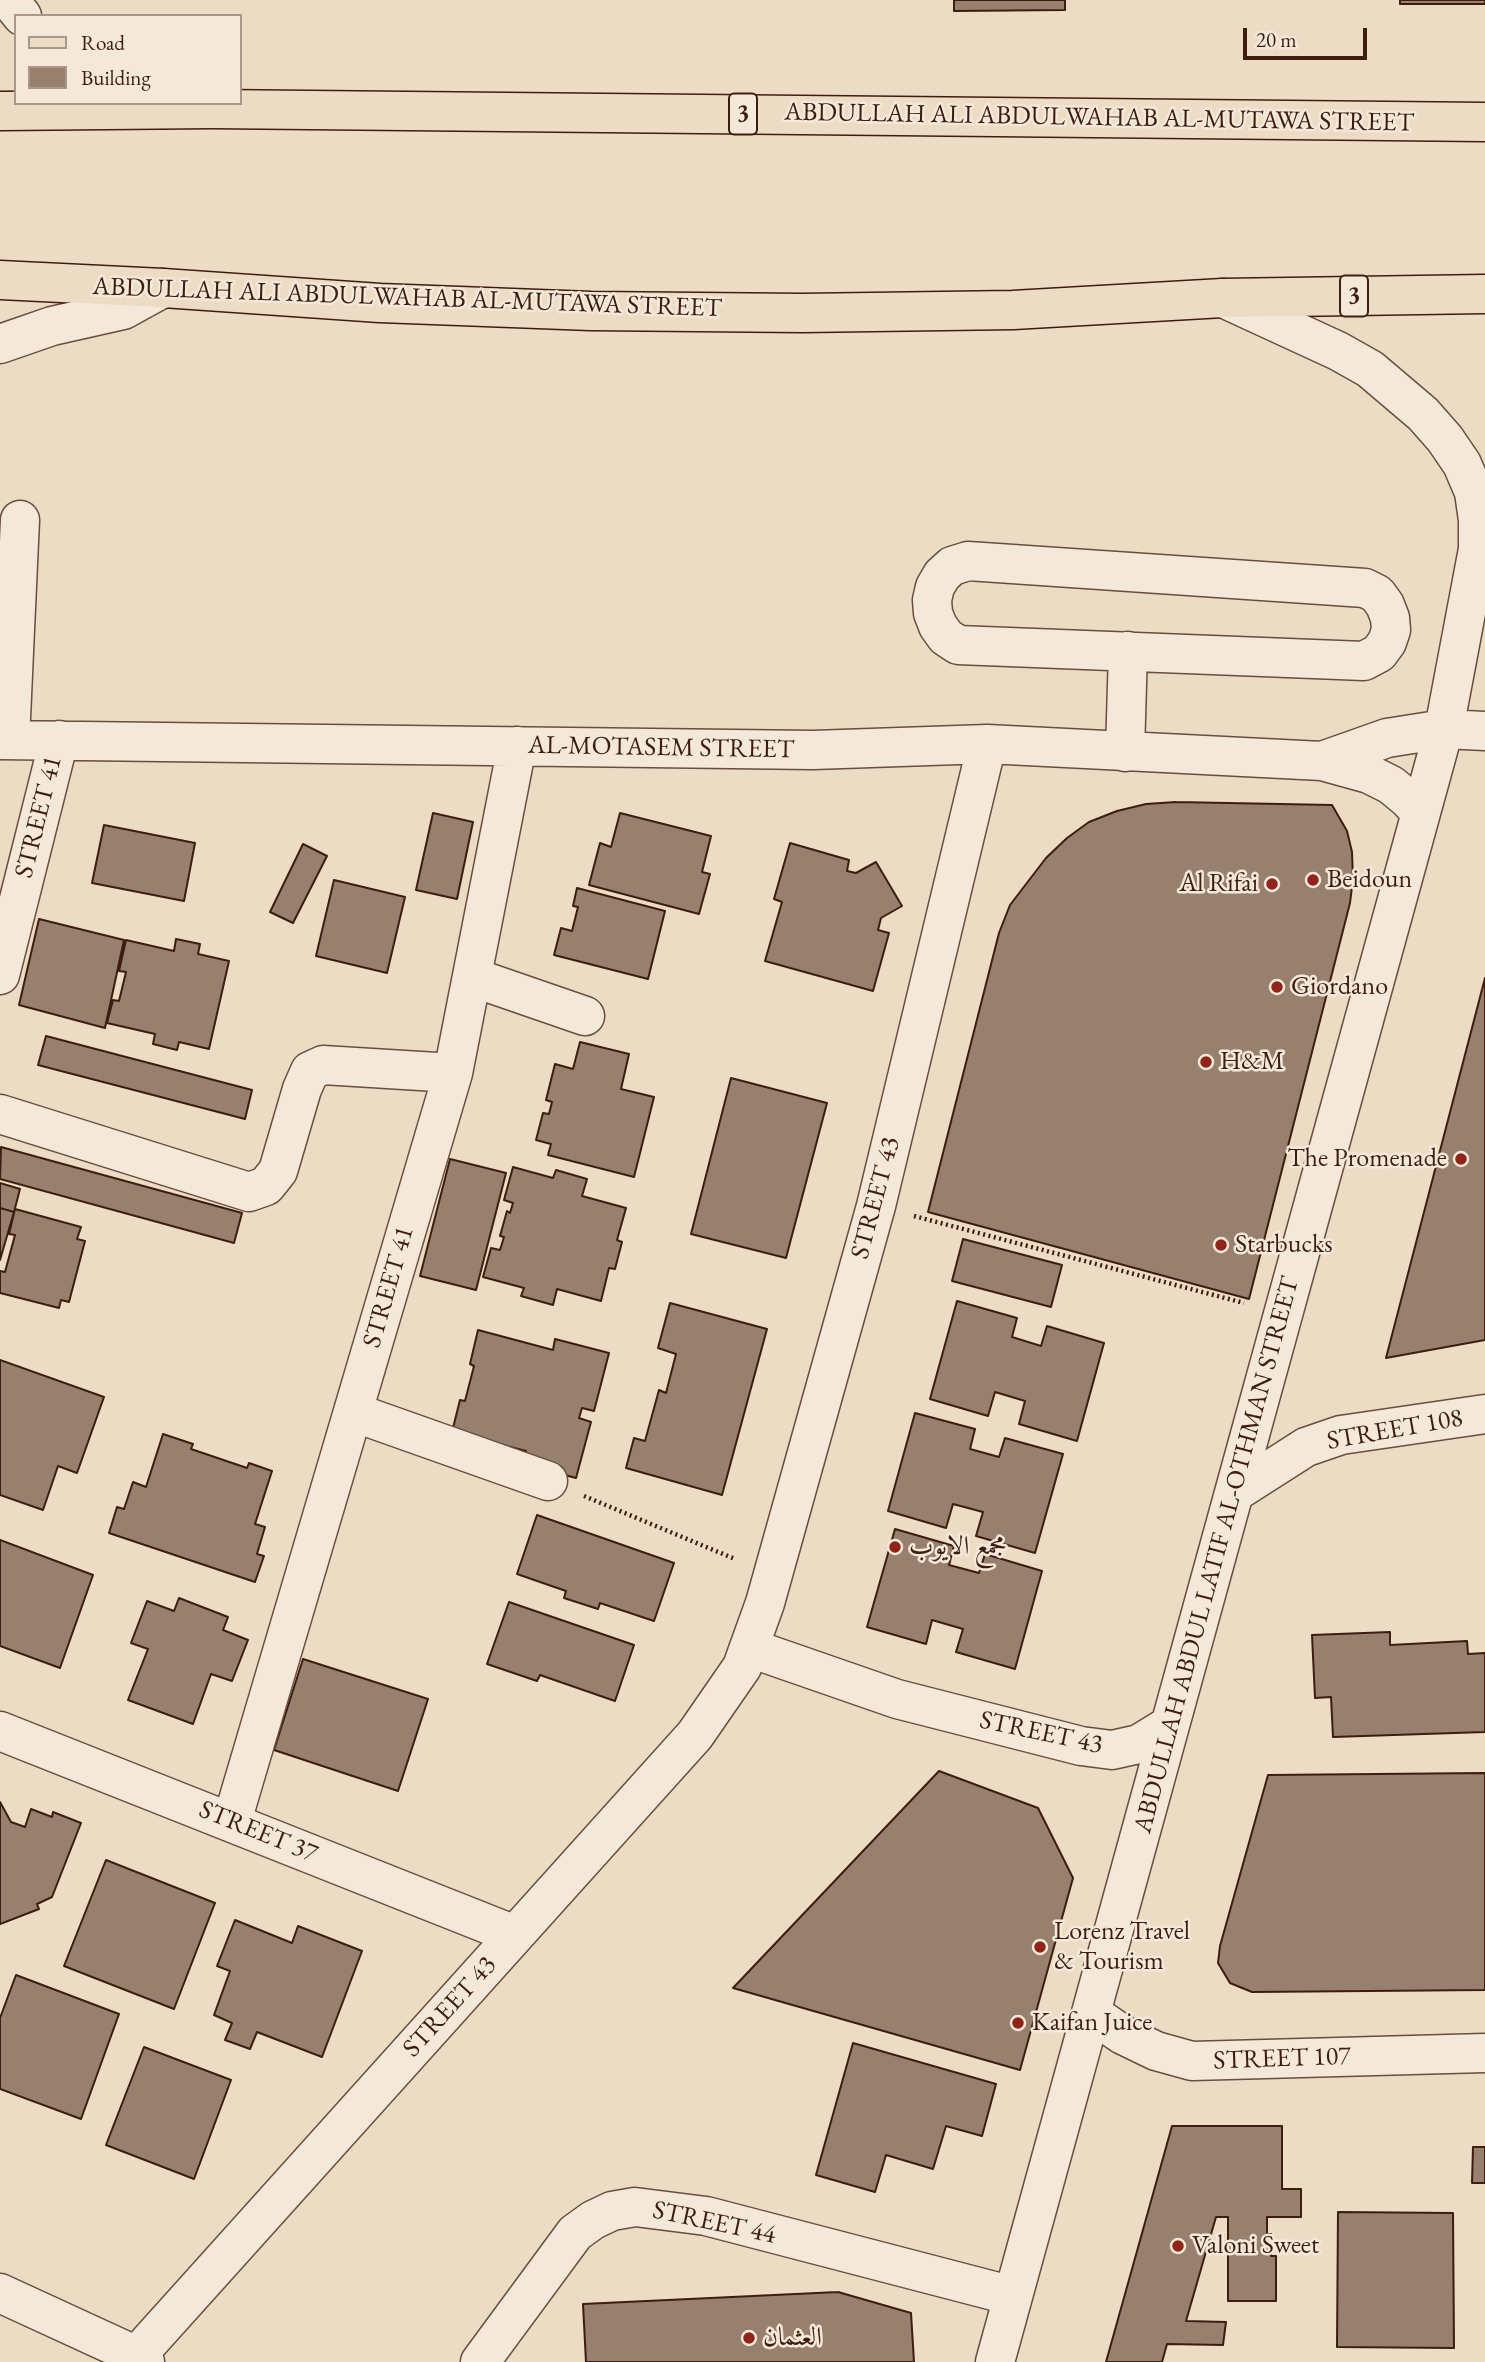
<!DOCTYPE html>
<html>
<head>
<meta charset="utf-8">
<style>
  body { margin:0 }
  #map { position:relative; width:1485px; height:2362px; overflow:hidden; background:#ecdcc4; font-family:"EB Garamond",serif }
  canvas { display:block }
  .legend { position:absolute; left:14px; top:14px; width:228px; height:91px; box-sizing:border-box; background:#f3e8d9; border:2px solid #aa9789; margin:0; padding:9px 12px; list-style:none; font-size:21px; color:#3d1d10 }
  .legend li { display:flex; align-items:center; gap:14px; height:35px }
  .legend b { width:35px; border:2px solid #aa9789 }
  .scale { position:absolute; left:1243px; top:28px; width:124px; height:32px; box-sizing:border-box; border:4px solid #3d1d10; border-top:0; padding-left:9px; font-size:21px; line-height:24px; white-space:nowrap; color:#3d1d10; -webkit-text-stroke:5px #f3e8d9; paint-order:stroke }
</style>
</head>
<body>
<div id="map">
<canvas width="1485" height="2362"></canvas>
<ul class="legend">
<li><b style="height:9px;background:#ecdcc4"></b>Road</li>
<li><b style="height:19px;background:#98806e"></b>Building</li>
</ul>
<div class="scale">20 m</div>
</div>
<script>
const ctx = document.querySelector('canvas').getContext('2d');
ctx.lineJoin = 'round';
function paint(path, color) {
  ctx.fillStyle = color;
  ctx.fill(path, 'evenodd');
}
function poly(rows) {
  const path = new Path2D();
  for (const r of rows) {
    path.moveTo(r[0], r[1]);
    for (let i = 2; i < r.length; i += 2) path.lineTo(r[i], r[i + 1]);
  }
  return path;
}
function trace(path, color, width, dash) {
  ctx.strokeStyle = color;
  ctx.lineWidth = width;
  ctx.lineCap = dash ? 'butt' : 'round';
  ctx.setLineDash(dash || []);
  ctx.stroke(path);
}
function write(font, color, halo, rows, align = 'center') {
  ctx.font = font + ' "EB Garamond",Amiri,serif';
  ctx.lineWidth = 5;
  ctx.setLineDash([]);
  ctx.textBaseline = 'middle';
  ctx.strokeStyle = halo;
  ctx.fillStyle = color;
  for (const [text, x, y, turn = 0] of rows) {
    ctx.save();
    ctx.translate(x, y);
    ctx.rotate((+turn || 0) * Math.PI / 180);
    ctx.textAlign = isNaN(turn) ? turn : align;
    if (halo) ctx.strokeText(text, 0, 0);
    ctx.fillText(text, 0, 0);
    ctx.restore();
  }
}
const building = poly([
  [954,0,1065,0,1065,10,954,11,954,0],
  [1400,0,1485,0,1485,4,1400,4,1400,0],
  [1176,802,1332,805,1347,831,1352,852,1353,879,1350,903,1249,1299,928,1212,999,933,1010,905,1046,858,1067,838,1089,822,1117,811,1146,804,1176,802],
  [433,813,473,822,457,899,416,890,433,813],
  [620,813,711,836,702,872,710,874,699,914,589,885,600,843,611,847,620,813],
  [104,825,195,843,184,901,92,883,104,825],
  [790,843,849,860,847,871,856,873,876,862,902,906,881,918,878,930,889,933,873,991,765,961,782,902,774,899,790,843],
  [303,844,327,856,293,923,270,912,303,844],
  [334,880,405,897,387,973,316,956,334,880],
  [577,888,665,911,648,979,554,955,561,928,572,931,578,907,573,906,577,888],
  [39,919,124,940,105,1028,19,1005,39,919],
  [176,939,200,944,198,954,229,961,209,1049,179,1042,177,1050,153,1044,155,1034,107,1023,113,1000,119,1001,126,972,119,971,126,940,174,951,176,939],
  [1485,978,1485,1340,1386,1358,1485,978],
  [46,1036,252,1090,245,1119,38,1065,46,1036],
  [580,1042,629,1054,621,1089,654,1097,634,1177,548,1155,551,1144,536,1140,543,1113,549,1114,552,1102,546,1100,555,1064,573,1069,580,1042],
  [731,1078,827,1103,786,1258,691,1234,731,1078],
  [1,1147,242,1213,234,1243,0,1179,1,1147],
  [450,1159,506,1173,476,1290,420,1276,450,1159],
  [513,1167,553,1178,556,1170,587,1179,582,1196,626,1208,617,1240,622,1242,615,1269,609,1268,601,1301,557,1289,553,1305,521,1296,524,1288,483,1277,491,1248,500,1250,504,1237,500,1236,507,1211,510,1213,513,1203,504,1200,513,1167],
  [0,1183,20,1189,14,1212,0,1208,0,1183],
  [0,1208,14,1212,0,1260,0,1208],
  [15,1209,81,1227,77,1239,85,1241,69,1302,61,1300,59,1308,0,1293,0,1271,5,1272,15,1235,9,1234,15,1209],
  [963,1239,1062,1265,1051,1307,952,1281,963,1239],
  [957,1301,1017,1318,1012,1337,1041,1346,1047,1326,1104,1343,1077,1441,1019,1424,1025,1401,995,1392,988,1416,930,1399,957,1301],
  [670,1303,767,1329,722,1495,626,1468,634,1438,645,1441,659,1390,666,1393,676,1354,658,1348,670,1303],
  [478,1330,553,1350,555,1339,609,1353,594,1411,582,1408,579,1418,591,1422,576,1478,523,1464,526,1451,452,1432,460,1400,465,1401,474,1366,470,1364,478,1330],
  [0,1360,104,1397,77,1473,58,1466,43,1510,0,1495,0,1360],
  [915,1413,975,1429,970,1449,999,1457,1005,1438,1063,1454,1035,1553,976,1536,983,1512,953,1504,946,1528,888,1511,915,1413],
  [163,1434,193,1444,191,1449,247,1468,249,1463,272,1471,255,1524,265,1527,257,1554,264,1556,255,1582,109,1533,117,1507,124,1509,133,1482,146,1487,163,1434],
  [537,1515,674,1563,654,1621,600,1603,598,1609,564,1598,566,1591,517,1574,537,1515],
  [895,1529,954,1546,949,1565,979,1573,985,1554,1042,1571,1015,1669,956,1652,963,1629,932,1620,926,1644,867,1627,895,1529],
  [0,1540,93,1575,60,1668,0,1646,0,1540],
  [179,1598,228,1617,223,1630,248,1640,232,1681,211,1674,193,1724,128,1700,148,1649,131,1643,147,1601,174,1611,179,1598],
  [509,1602,634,1645,615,1701,540,1675,537,1681,487,1664,509,1602],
  [1390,1632,1390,1645,1467,1641,1468,1654,1485,1653,1485,1732,1333,1737,1331,1697,1315,1698,1312,1635,1390,1632],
  [303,1659,428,1699,398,1791,274,1750,303,1659],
  [939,1771,1038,1808,1073,1878,1020,2070,733,1988,939,1771],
  [1485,1773,1485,1990,1252,1992,1230,1983,1218,1963,1220,1946,1268,1775,1485,1773],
  [0,1802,11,1822,25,1827,31,1809,52,1817,53,1812,81,1823,52,1897,37,1904,39,1909,0,1924,0,1802],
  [106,1860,215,1903,174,2009,64,1966,106,1860],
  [235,1920,292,1943,298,1926,362,1951,322,2057,257,2032,250,2049,225,2040,232,2023,214,2015,230,1971,217,1966,235,1920],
  [16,1975,119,2014,81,2119,0,2089,0,2018,16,1975],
  [853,2043,996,2084,982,2136,946,2126,933,2169,886,2155,875,2192,816,2175,853,2043],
  [144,2047,231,2080,194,2179,106,2145,144,2047],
  [1172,2126,1282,2126,1282,2189,1301,2189,1301,2217,1267,2217,1267,2234,1271,2234,1271,2256,1276,2256,1276,2301,1228,2301,1228,2217,1216,2217,1186,2321,1226,2322,1223,2345,1167,2344,1162,2362,1106,2362,1172,2126],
  [1473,2147,1485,2147,1485,2183,1472,2183,1473,2147],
  [1338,2212,1453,2213,1454,2348,1337,2347,1338,2212],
  [838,2292,911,2313,914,2362,586,2362,583,2304,838,2292]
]);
paint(building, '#98806e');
trace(building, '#3d1d10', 2);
const minor = poly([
  [9,0,22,16],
  [0,344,52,326,123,310,163,288],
  [968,561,1365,588,1377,594,1385,605,1390,618,1391,630,1387,642,1379,653,1364,661,958,645,946,637,938,626,933,613,932,600,935,587,942,575,952,566,968,561],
  [0,740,813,750,987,744,1322,761,1369,774,1391,785,1408,799,1421,813],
  [10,740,20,520],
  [1125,752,1128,651],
  [1322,761,1387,738,1444,729,1485,731],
  [0,975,59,740],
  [472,977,585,1016],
  [0,1114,249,1192,266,1186,278,1171,302,1089,310,1071,323,1065,453,1073],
  [353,1412,548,1481],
  [1234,1493,1306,1447,1341,1435,1485,1414],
  [750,1648,897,1699,1081,1746,1112,1750,1139,1744,1170,1725],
  [0,1731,515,1935],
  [232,1821,453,1073,517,746],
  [1091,2013,1123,2035,1156,2051,1192,2061,1485,2053],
  [0,2293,137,2356,145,2362],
  [131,2362,695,1735,742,1667,765,1603,876,1206,987,744],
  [480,2362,575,2233,593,2220,612,2211,635,2207,706,2216,1013,2296],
  [995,2362,1444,729,1478,549,1478,520,1474,492,1462,464,1445,439,1423,414,1370,369,1338,351,1223,298]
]);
const major = poly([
  [0,111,212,109,1485,122],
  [0,280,163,288,380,303,591,311,802,313,1013,310,1223,298,1485,294]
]);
trace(minor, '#694d3d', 41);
trace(major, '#3d1d10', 41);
trace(poly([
  [914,1216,1244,1303],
  [584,1496,735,1559]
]), '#3d1d10', 4.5, [2, 3.5]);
trace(minor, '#f3e8d9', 38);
trace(major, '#ecdcc4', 38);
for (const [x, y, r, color] of [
  [1313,880,7,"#8f2418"],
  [1272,884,7,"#8f2418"],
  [1277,987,7,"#8f2418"],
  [1206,1062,7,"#8f2418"],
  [1461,1159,7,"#8f2418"],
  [1221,1245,7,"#8f2418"],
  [895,1547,7,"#8f2418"],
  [1040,1947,7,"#8f2418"],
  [1018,2023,7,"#8f2418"],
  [1178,2246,7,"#8f2418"],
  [749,2338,7,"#8f2418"]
]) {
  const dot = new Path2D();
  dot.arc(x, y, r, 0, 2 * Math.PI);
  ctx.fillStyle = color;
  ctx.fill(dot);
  trace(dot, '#f3e8d9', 2.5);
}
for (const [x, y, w] of [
  [743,114,28],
  [1354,296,28]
]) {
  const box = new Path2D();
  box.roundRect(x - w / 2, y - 20.5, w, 41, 5);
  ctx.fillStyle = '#f3e8d9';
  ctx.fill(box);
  trace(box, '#3d1d10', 2);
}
write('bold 24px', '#3d1d10', null, [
  ["3",743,114],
  ["3",1354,296]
]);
write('26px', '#3d1d10', '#f3e8d9', [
  ["ABDULLAH ALI ABDULWAHAB AL-MUTAWA STREET",1099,118,1],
  ["ABDULLAH ALI ABDULWAHAB AL-MUTAWA STREET",407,298,2],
  ["AL-MOTASEM STREET",661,748,1],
  ["STREET 41",39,817,-76],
  ["STREET 43",876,1198,-75],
  ["STREET 41",389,1287,-74],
  ["STREET 108",1395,1430,-10],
  ["ABDULLAH ABDUL LATIF AL-OTHMAN STREET",1217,1555,-75],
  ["STREET 43",1041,1733,12],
  ["STREET 37",258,1832,22],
  ["STREET 43",450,2007,-48],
  ["STREET 107",1282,2059,-2],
  ["STREET 44",714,2223,12]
]);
write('26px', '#3d1d10', '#f3e8d9', [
  ["Beidoun",1327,880],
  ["Al Rifai",1258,884,"right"],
  ["Giordano",1291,987],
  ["H&M",1220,1062],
  ["The Promenade",1447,1159,"right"],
  ["Starbucks",1235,1245],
  ["مجمع الايوب",909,1547],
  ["Lorenz Travel",1054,1932],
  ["& Tourism",1054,1962],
  ["Kaifan Juice",1032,2023],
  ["Valoni Sweet",1192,2246],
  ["العثمان",763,2338]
], 'left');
</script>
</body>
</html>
